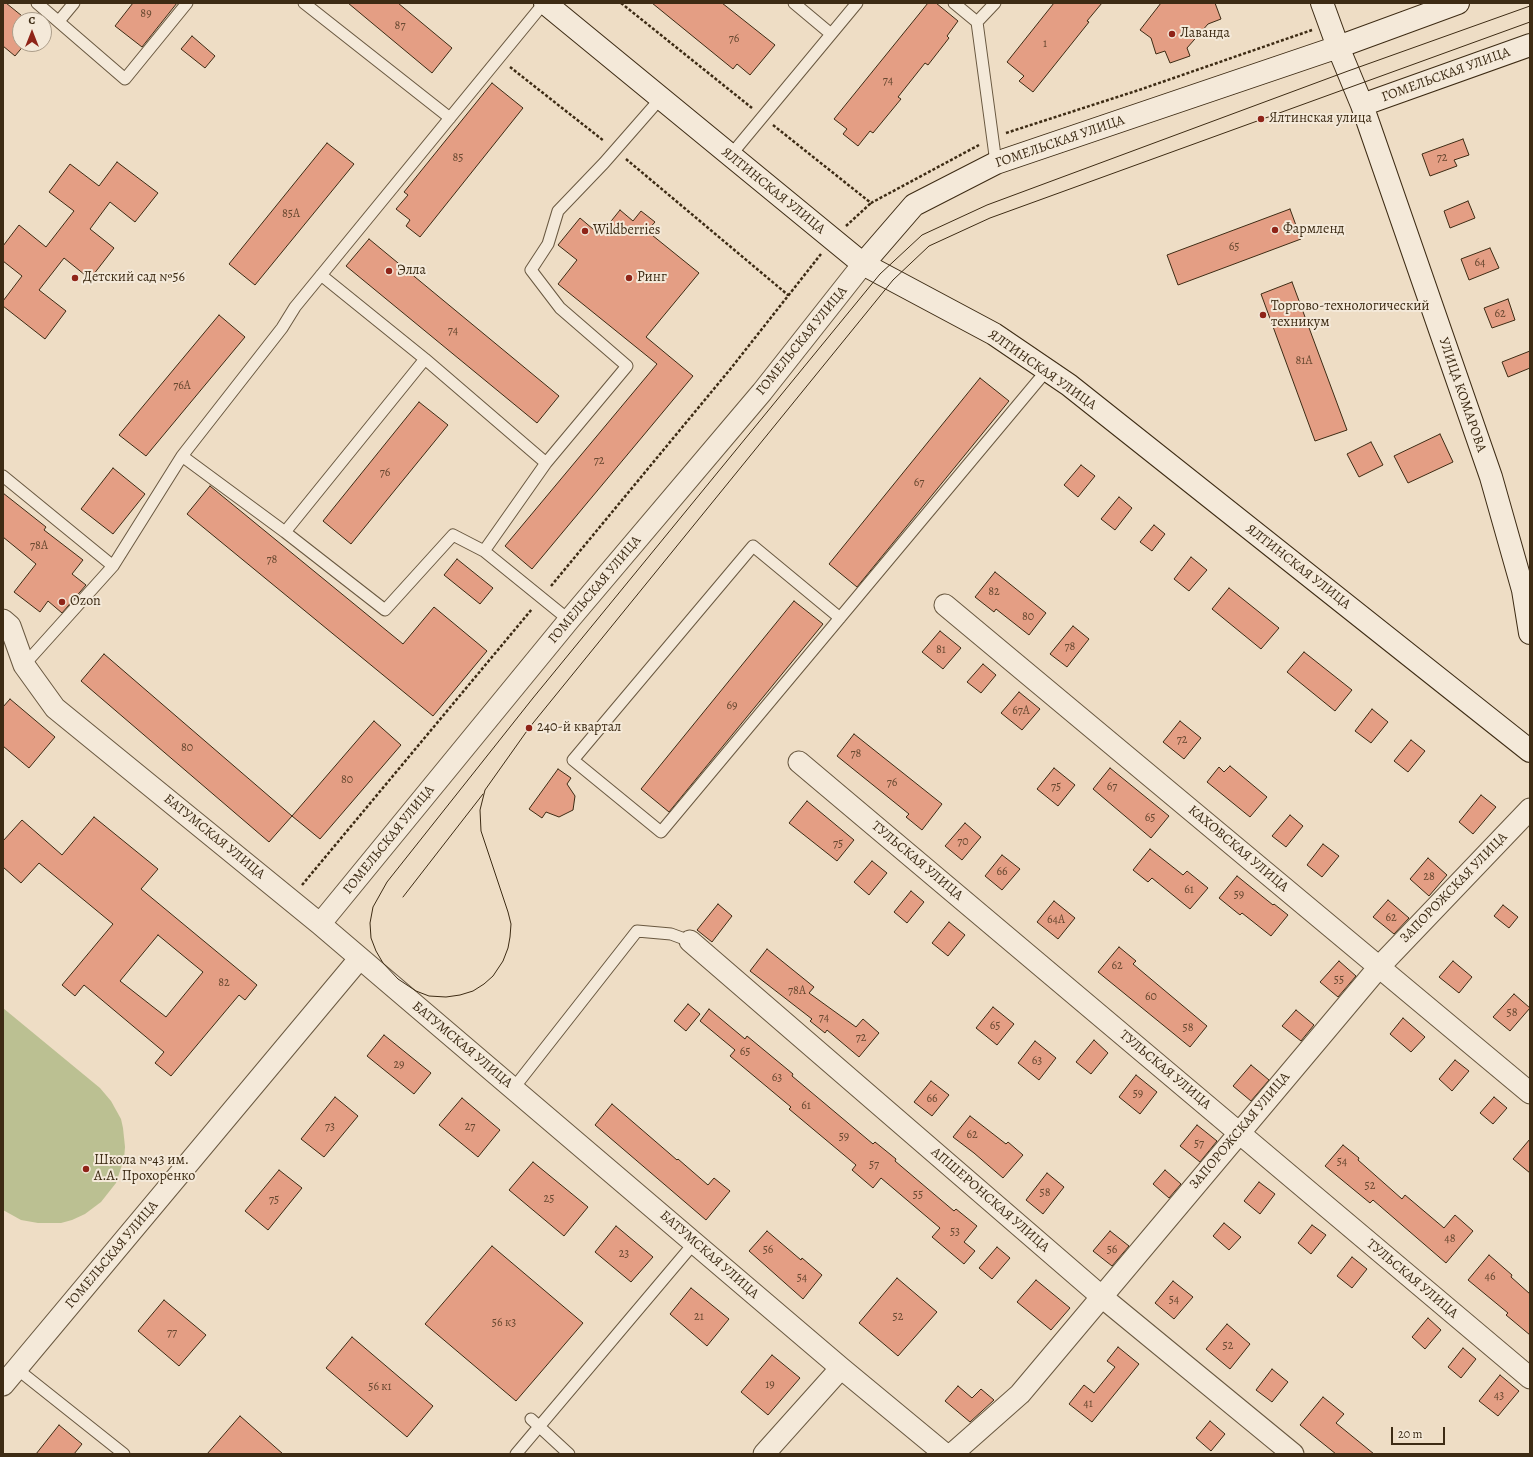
<!DOCTYPE html>
<html>
<head>
<meta charset="utf-8">
<style>
  body { margin:0 }
  #map { position:relative; width:1533px; height:1457px; overflow:hidden; background:#eeddc5; font-family:Alegreya,serif }
  canvas { display:block }
  .frame { position:absolute; inset:0; border:4px solid #3d2b14; pointer-events:none }
  .north { position:absolute; left:12px; top:12px; width:40px; height:40px; box-sizing:border-box; background:#f4e9d9; border:1px solid #ab9d8a; border-radius:50%; rotate:0deg; font-size:11px; font-weight:700; line-height:16px; text-align:center; color:#3d2b14 }
  .north::after { content:''; display:block; margin:auto; width:14px; height:18px; background:#8f2418; clip-path:polygon(50% 0,100% 100%,50% 72%,0 100%) }
  .scale { position:absolute; left:1391px; top:1427px; width:54px; height:18px; box-sizing:border-box; border:2px solid #3d2b14; border-top:0; padding-left:5px; font-size:12px; line-height:14px; white-space:nowrap; color:#3d2b14; -webkit-text-stroke:3px #f4e9d9; paint-order:stroke }
</style>
</head>
<body>
<div id="map">
<canvas width="1533" height="1457"></canvas>
<div class="frame"></div>
<div class="north">С</div>
<div class="scale">20 m</div>
</div>
<script>
const ctx = document.querySelector('canvas').getContext('2d');
ctx.lineJoin = 'round';
function paint(path, color) {
  ctx.fillStyle = color;
  ctx.fill(path, 'evenodd');
}
function poly(rows) {
  const path = new Path2D();
  for (const r of rows) {
    path.moveTo(r[0], r[1]);
    for (let i = 2; i < r.length; i += 2) path.lineTo(r[i], r[i + 1]);
  }
  return path;
}
function trace(path, color, width, dash) {
  ctx.strokeStyle = color;
  ctx.lineWidth = width;
  ctx.lineCap = dash ? 'butt' : 'round';
  ctx.setLineDash(dash || []);
  ctx.stroke(path);
}
function write(font, color, halo, rows, align = 'center') {
  ctx.font = font + ' Alegreya,serif';
  ctx.lineWidth = 4;
  ctx.setLineDash([]);
  ctx.textBaseline = 'middle';
  ctx.strokeStyle = halo;
  ctx.fillStyle = color;
  for (const [text, x, y, turn = 0] of rows) {
    ctx.save();
    ctx.translate(x, y);
    ctx.rotate((+turn || 0) * Math.PI / 180);
    ctx.textAlign = isNaN(turn) ? turn : align;
    if (halo) ctx.strokeText(text, 0, 0);
    ctx.fillText(text, 0, 0);
    ctx.restore();
  }
}
paint(poly([
  [3,1008,100,1088,111,1101,121,1119,123,1128,125,1147,124,1159,116,1183,101,1202,85,1214,72,1220,61,1223,38,1223,21,1220,3,1210]
]), '#bbc092');
const building = poly([
  [3,3,6,3,27,20,20,20,20,44,25,44,15,56,3,46,3,3],
  [133,3,177,3,142,47,115,26,133,3],
  [348,3,398,3,452,48,432,73,348,3],
  [652,3,722,3,775,45,750,75,737,64,733,69,652,3],
  [928,3,936,3,958,21,947,36,949,38,928,65,925,63,898,97,901,99,873,133,870,131,858,146,843,134,847,129,834,119,928,3],
  [1054,3,1102,3,1087,21,1089,22,1033,92,1019,81,1024,76,1007,62,1054,3],
  [1161,3,1215,3,1221,19,1208,24,1187,48,1190,56,1170,63,1165,51,1156,54,1151,38,1140,30,1161,3],
  [192,36,215,56,205,68,181,49,192,36],
  [492,83,523,108,420,237,406,226,410,220,396,209,408,195,404,192,492,83],
  [1463,139,1469,155,1454,160,1457,166,1430,176,1422,154,1463,139],
  [327,143,354,164,255,285,229,264,327,143],
  [117,162,158,193,135,222,110,202,90,229,114,248,90,279,64,258,39,290,66,311,45,339,3,306,3,301,22,276,3,261,3,246,19,225,46,247,74,211,49,192,70,164,99,186,117,162],
  [1468,201,1475,218,1450,228,1444,211,1468,201],
  [1290,209,1301,239,1178,285,1167,255,1290,209],
  [620,210,633,221,641,211,655,222,647,231,699,273,646,337,693,376,532,569,505,546,657,364,558,284,577,260,558,245,580,218,600,235,620,210],
  [369,239,559,396,537,423,346,266,369,239],
  [1490,248,1499,268,1469,280,1461,259,1490,248],
  [1292,282,1347,430,1315,441,1261,294,1292,282],
  [1508,299,1515,320,1492,328,1484,308,1508,299],
  [219,315,245,337,146,456,119,435,219,315],
  [1530,351,1530,368,1508,377,1502,362,1530,351],
  [980,378,1009,401,857,587,829,564,980,378],
  [419,402,448,425,351,544,323,521,419,402],
  [1440,434,1453,462,1408,483,1394,456,1440,434],
  [1371,442,1383,465,1359,477,1347,454,1371,442],
  [1081,465,1095,476,1078,497,1064,485,1081,465],
  [113,468,145,494,113,534,81,509,113,468],
  [210,486,403,644,434,607,487,651,433,716,187,514,210,486],
  [3,493,46,527,44,530,83,560,72,574,86,585,62,613,48,601,40,612,14,592,36,564,3,537,3,493],
  [1119,497,1132,508,1115,530,1101,519,1119,497],
  [1154,525,1165,534,1152,551,1140,542,1154,525],
  [1191,557,1207,570,1189,591,1174,579,1191,557],
  [457,559,493,588,480,604,444,575,457,559],
  [995,572,1046,613,1029,635,996,609,994,612,975,597,995,572],
  [1229,588,1279,628,1261,649,1212,609,1229,588],
  [794,601,823,624,669,812,641,789,794,601],
  [1073,626,1089,639,1067,667,1050,654,1073,626],
  [940,631,961,648,943,669,922,652,940,631],
  [1304,652,1352,690,1335,711,1287,672,1304,652],
  [104,654,292,816,269,842,81,681,104,654],
  [983,664,996,675,981,693,967,682,983,664],
  [1019,692,1040,709,1022,730,1001,713,1019,692],
  [10,699,55,737,29,768,3,746,3,707,10,699],
  [1372,709,1388,722,1371,743,1355,731,1372,709],
  [374,721,401,745,320,839,292,816,374,721],
  [1180,721,1201,738,1184,759,1163,742,1180,721],
  [854,734,942,804,922,830,906,817,909,814,837,756,854,734],
  [1411,740,1425,751,1408,772,1394,761,1411,740],
  [1230,766,1267,797,1250,817,1207,782,1219,767,1224,772,1230,766],
  [1054,768,1075,785,1058,806,1037,789,1054,768],
  [1110,768,1169,816,1151,838,1093,789,1110,768],
  [558,769,571,778,567,784,575,796,573,810,559,817,546,812,542,818,529,809,558,769],
  [1481,795,1496,807,1473,834,1459,822,1481,795],
  [807,801,854,840,837,861,789,823,807,801],
  [1290,815,1303,826,1286,847,1272,836,1290,815],
  [94,817,158,869,141,889,257,985,245,1000,239,995,171,1076,155,1063,164,1052,84,985,75,996,62,985,113,924,39,863,21,883,3,867,3,841,22,820,62,855,94,817],
  [158,935,203,972,166,1017,120,981,158,935],
  [965,823,981,837,962,860,945,846,965,823],
  [1323,844,1339,856,1322,877,1307,865,1323,844],
  [1150,849,1183,875,1187,871,1208,888,1190,909,1152,878,1148,882,1133,870,1150,849],
  [1002,855,1020,869,1002,890,985,876,1002,855],
  [1428,858,1447,875,1429,896,1410,879,1428,858],
  [872,861,887,873,869,895,854,882,872,861],
  [1237,876,1273,905,1274,904,1288,915,1271,936,1242,913,1240,915,1219,898,1237,876],
  [911,891,924,902,907,923,894,912,911,891],
  [1388,900,1409,918,1394,934,1373,917,1388,900],
  [1054,901,1075,918,1058,939,1037,922,1054,901],
  [718,904,732,916,712,942,697,930,718,904],
  [1503,905,1518,917,1509,928,1494,916,1503,905],
  [949,922,965,935,948,956,932,943,949,922],
  [1119,947,1136,961,1133,964,1207,1026,1190,1047,1098,972,1119,947],
  [767,949,814,987,809,993,856,1027,863,1019,879,1033,859,1057,827,1030,825,1033,810,1021,812,1019,750,971,767,949],
  [1339,961,1356,976,1338,997,1320,982,1339,961],
  [1453,961,1472,977,1459,993,1439,977,1453,961],
  [1514,994,1530,1008,1510,1031,1493,1017,1514,994],
  [688,1004,700,1014,686,1031,674,1021,688,1004],
  [993,1007,1014,1024,997,1045,976,1028,993,1007],
  [709,1009,745,1039,747,1036,793,1074,792,1076,873,1144,875,1142,896,1159,895,1161,954,1211,956,1209,977,1226,964,1242,975,1251,964,1264,932,1237,940,1228,881,1178,873,1188,852,1170,856,1165,789,1109,791,1107,730,1056,735,1050,700,1021,709,1009],
  [1296,1010,1314,1025,1301,1041,1282,1026,1296,1010],
  [1403,1018,1425,1037,1411,1052,1390,1034,1403,1018],
  [384,1035,431,1073,414,1094,367,1056,384,1035],
  [1094,1040,1108,1053,1091,1074,1076,1062,1094,1040],
  [1035,1041,1056,1058,1039,1080,1018,1063,1035,1041],
  [1455,1060,1469,1071,1452,1091,1439,1079,1455,1060],
  [1251,1065,1269,1080,1251,1101,1233,1086,1251,1065],
  [1136,1075,1157,1092,1140,1114,1119,1097,1136,1075],
  [931,1081,949,1095,932,1116,914,1102,931,1081],
  [335,1097,358,1116,324,1157,301,1139,335,1097],
  [1494,1097,1507,1108,1493,1124,1480,1113,1494,1097],
  [462,1098,500,1130,478,1157,439,1125,462,1098],
  [612,1104,677,1160,678,1159,708,1185,714,1178,730,1191,706,1220,595,1125,612,1104],
  [970,1116,1006,1144,1008,1142,1023,1155,1003,1178,974,1153,953,1137,970,1116],
  [1197,1125,1217,1141,1200,1162,1180,1146,1197,1125],
  [1530,1139,1530,1173,1513,1159,1530,1139],
  [1343,1145,1359,1158,1358,1160,1402,1199,1405,1195,1444,1228,1455,1215,1473,1231,1446,1263,1373,1200,1370,1203,1325,1166,1343,1145],
  [533,1162,588,1207,564,1236,509,1190,533,1162],
  [279,1170,302,1188,268,1230,245,1211,279,1170],
  [1165,1170,1181,1184,1169,1198,1153,1184,1165,1170],
  [1047,1173,1064,1187,1043,1214,1026,1200,1047,1173],
  [1259,1182,1275,1194,1260,1214,1244,1201,1259,1182],
  [1224,1223,1241,1237,1229,1250,1213,1236,1224,1223],
  [1312,1225,1326,1235,1311,1254,1298,1243,1312,1225],
  [616,1226,653,1257,631,1282,595,1252,616,1226],
  [767,1231,801,1260,802,1258,822,1275,803,1299,749,1251,767,1231],
  [1110,1231,1129,1246,1112,1266,1093,1251,1110,1231],
  [492,1246,583,1323,516,1401,425,1324,492,1246],
  [997,1247,1010,1258,992,1279,979,1268,997,1247],
  [1489,1255,1512,1275,1511,1277,1530,1294,1530,1335,1506,1315,1508,1313,1468,1280,1489,1255],
  [1352,1257,1367,1269,1352,1288,1337,1276,1352,1257],
  [897,1278,937,1312,898,1356,859,1323,897,1278],
  [1036,1280,1070,1308,1051,1330,1017,1302,1036,1280],
  [1173,1281,1193,1297,1174,1319,1155,1303,1173,1281],
  [691,1288,729,1319,707,1346,670,1314,691,1288],
  [164,1300,206,1335,179,1366,138,1331,164,1300],
  [1428,1318,1441,1330,1425,1349,1412,1337,1428,1318],
  [1227,1324,1250,1344,1230,1369,1206,1349,1227,1324],
  [352,1337,433,1406,407,1437,326,1368,352,1337],
  [1118,1347,1139,1364,1092,1422,1069,1404,1084,1385,1094,1393,1115,1367,1107,1361,1118,1347],
  [1463,1348,1476,1359,1461,1378,1448,1367,1463,1348],
  [772,1355,800,1378,768,1415,741,1392,772,1355],
  [1272,1369,1288,1382,1272,1402,1256,1390,1272,1369],
  [1500,1375,1519,1391,1498,1416,1479,1401,1500,1375],
  [958,1386,972,1398,981,1389,994,1400,970,1422,945,1401,958,1386],
  [1323,1397,1344,1414,1336,1423,1374,1454,1336,1454,1300,1425,1323,1397],
  [240,1416,283,1454,207,1454,240,1416],
  [1210,1421,1225,1434,1211,1451,1196,1438,1210,1421],
  [59,1425,82,1444,74,1454,36,1454,59,1425]
]);
paint(building, '#e49e84');
trace(building, '#3d2b14', 1);
const lane = poly([
  [37,3,125,79,187,3],
  [304,3,450,118],
  [794,3,831,34],
  [954,3,977,22,996,163],
  [59,21,74,3],
  [977,22,995,3],
  [730,156,857,3],
  [321,275,425,359,546,463],
  [182,456,285,532,385,610,453,535,484,551,569,620],
  [3,476,113,566],
  [285,532,425,359],
  [484,551,546,463,627,366,560,308,531,270,548,244,558,211,604,163,660,99],
  [840,618,753,546,573,760,661,832,1047,370],
  [24,665,113,566,182,456,282,328,295,307,544,3],
  [513,1089,637,931,671,934,690,941],
  [17,1369,124,1454],
  [531,1419,569,1454],
  [516,1454,695,1242]
]);
const street = poly([
  [945,605,1530,1093],
  [3,620,10,626,24,665,55,708,320,924,841,1368,945,1454],
  [799,762,1530,1378],
  [320,924,569,620,762,392,863,264],
  [690,941,1102,1297,1293,1454],
  [3,1385,360,958],
  [764,1454,841,1368],
  [952,1454,1020,1394,1379,967,1530,809]
]);
const secondary = poly([
  [545,3,863,264,994,334,1069,385,1530,751],
  [1322,3,1338,47,1362,105,1491,477,1523,590,1530,633],
  [1362,105,1530,45],
  [863,264,914,205,996,163,1338,47,1458,3]
]);
trace(lane, '#695840', 13);
trace(street, '#695840', 23);
trace(secondary, '#3d2b14', 24);
trace(poly([
  [621,3,752,108],
  [510,67,604,141],
  [773,125,871,203,979,145],
  [1006,133,1139,90,1312,30],
  [626,159,788,295],
  [846,226,871,203],
  [551,586,732,367,821,254],
  [302,885,532,609]
]), '#3d2b14', 2.5, [3, 2]);
trace(lane, '#f4e9d9', 11);
trace(street, '#f4e9d9', 21);
trace(secondary, '#f4e9d9', 22);
trace(poly([
  [1530,6,1348,71,987,205,922,235,880,274,533,698,387,882,373,907,370,923,371,938,376,951,383,963,398,979,416,991,429,996,446,997,460,995,473,991,484,984,493,976,503,961,508,948,510,937,511,924,508,912,481,831,480,810,485,790,529,728,893,280,929,246,990,218,1530,22],
  [403,897,483,794]
]), '#3d2b14', 1);
for (const [x, y, r, color] of [
  [1172,34,4,"#8f2418"],
  [1261,119,4,"#8f2418"],
  [1275,230,4,"#8f2418"],
  [585,231,4,"#8f2418"],
  [389,271,4,"#8f2418"],
  [75,278,4,"#8f2418"],
  [629,278,4,"#8f2418"],
  [1263,315,4,"#8f2418"],
  [62,602,4,"#8f2418"],
  [529,728,4,"#8f2418"],
  [86,1169,4,"#8f2418"]
]) {
  const dot = new Path2D();
  dot.arc(x, y, r, 0, 2 * Math.PI);
  ctx.fillStyle = color;
  ctx.fill(dot);
  trace(dot, '#f4e9d9', 1.5);
}
write('12px', '#674830', null, [
  ["89",146,14],
  ["87",400,26],
  ["76",734,39],
  ["1",1045,44],
  ["74",888,81],
  ["85",458,158],
  ["72",1442,158],
  ["85А",291,214],
  ["65",1234,247],
  ["64",1480,263],
  ["62",1500,314],
  ["74",453,331],
  ["81А",1304,361],
  ["76А",182,386],
  ["72",599,461],
  ["76",385,473],
  ["67",919,483],
  ["78А",39,546],
  ["78",272,560],
  ["82",994,592],
  ["80",1028,617],
  ["78",1070,647],
  ["81",941,650],
  ["69",732,706],
  ["67А",1021,711],
  ["72",1182,740],
  ["80",187,748],
  ["78",856,754],
  ["80",347,780],
  ["76",892,783],
  ["75",1056,787],
  ["67",1112,787],
  ["65",1150,818],
  ["70",963,842],
  ["75",838,844],
  ["66",1002,872],
  ["28",1429,877],
  ["61",1189,890],
  ["59",1239,895],
  ["62",1391,918],
  ["64А",1056,920],
  ["62",1117,966],
  ["55",1339,980],
  ["82",224,983],
  ["78А",797,991],
  ["60",1151,997],
  ["58",1512,1013],
  ["74",824,1018],
  ["65",995,1026],
  ["58",1188,1028],
  ["72",861,1038],
  ["65",745,1052],
  ["63",1037,1061],
  ["29",399,1065],
  ["63",777,1078],
  ["59",1138,1094],
  ["66",932,1099],
  ["61",806,1106],
  ["73",330,1127],
  ["27",470,1127],
  ["62",972,1135],
  ["59",844,1137],
  ["57",1199,1144],
  ["54",1342,1162],
  ["57",874,1165],
  ["52",1370,1186],
  ["58",1045,1193],
  ["55",918,1195],
  ["25",549,1199],
  ["75",274,1200],
  ["53",955,1232],
  ["48",1450,1239],
  ["56",768,1250],
  ["56",1112,1250],
  ["23",624,1254],
  ["46",1490,1277],
  ["54",802,1278],
  ["54",1174,1300],
  ["21",699,1317],
  ["52",898,1317],
  ["56 к3",504,1323],
  ["77",172,1333],
  ["52",1228,1346],
  ["19",770,1385],
  ["56 к1",380,1387],
  ["43",1499,1396],
  ["41",1088,1404]
]);
write('14px', '#3d2b14', '#f4e9d9', [
  ["Лаванда",1180,34],
  ["Ялтинская улица",1269,119],
  ["Фармленд",1283,230],
  ["Wildberries",593,231],
  ["Элла",397,271],
  ["Детский сад №56",83,278],
  ["Ринг",637,278],
  ["Торгово-технологический",1271,307],
  ["техникум",1271,323],
  ["Ozon",70,602],
  ["240-й квартал",537,728],
  ["Школа №43 им.",94,1161],
  ["А.А. Прохоренко",94,1177]
], 'left');
write('14px', '#3d2b14', '#f4e9d9', [
  ["ГОМЕЛЬСКАЯ УЛИЦА",1446,75,-20],
  ["ГОМЕЛЬСКАЯ УЛИЦА",1060,142,-19],
  ["ЯЛТИНСКАЯ УЛИЦА",773,191,39],
  ["ГОМЕЛЬСКАЯ УЛИЦА",802,341,-51],
  ["ЯЛТИНСКАЯ УЛИЦА",1042,370,35],
  ["УЛИЦА КОМАРОВА",1462,395,71],
  ["ЯЛТИНСКАЯ УЛИЦА",1298,567,38],
  ["ГОМЕЛЬСКАЯ УЛИЦА",595,590,-50],
  ["БАТУМСКАЯ УЛИЦА",214,837,39],
  ["ГОМЕЛЬСКАЯ УЛИЦА",389,840,-51],
  ["КАХОВСКАЯ УЛИЦА",1238,849,40],
  ["ТУЛЬСКАЯ УЛИЦА",917,861,40],
  ["ЗАПОРОЖСКАЯ УЛИЦА",1454,888,-46],
  ["БАТУМСКАЯ УЛИЦА",462,1045,40],
  ["ТУЛЬСКАЯ УЛИЦА",1165,1070,40],
  ["ЗАПОРОЖСКАЯ УЛИЦА",1240,1131,-50],
  ["АПШЕРОНСКАЯ УЛИЦА",990,1200,41],
  ["ГОМЕЛЬСКАЯ УЛИЦА",112,1255,-50],
  ["БАТУМСКАЯ УЛИЦА",709,1255,41],
  ["ТУЛЬСКАЯ УЛИЦА",1412,1279,40]
]);
</script>
</body>
</html>
